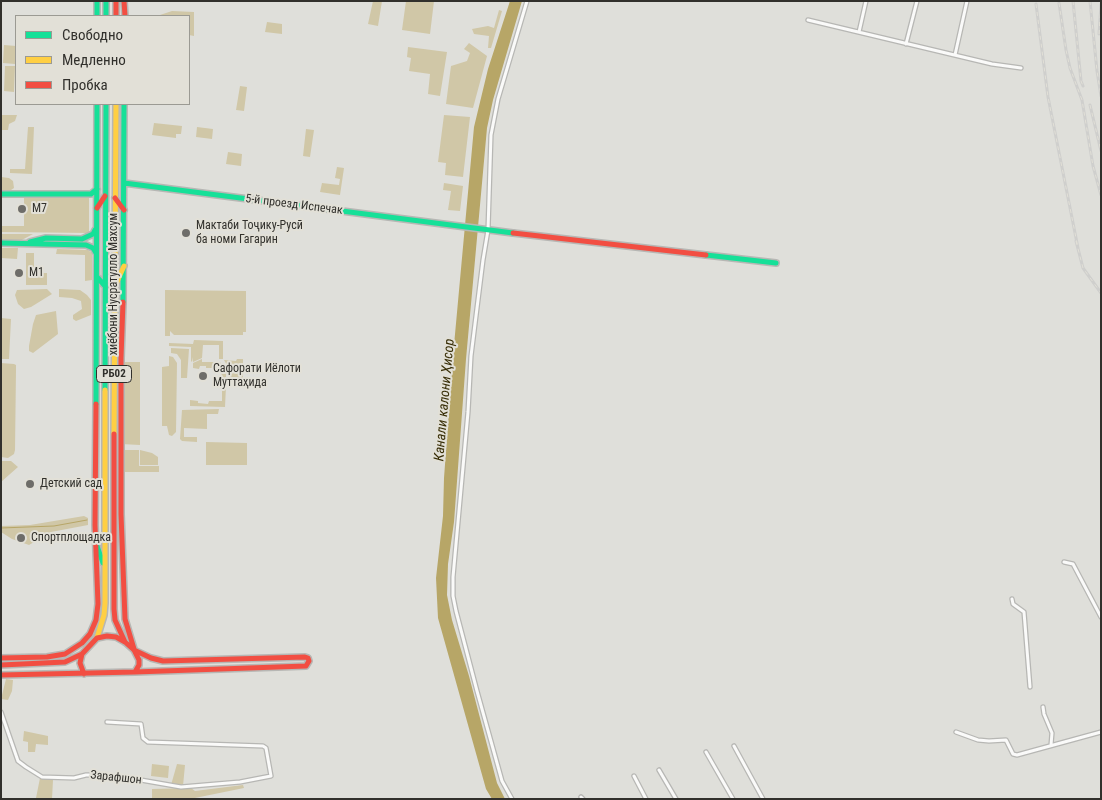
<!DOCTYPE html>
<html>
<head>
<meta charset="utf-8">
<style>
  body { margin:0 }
  #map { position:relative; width:1102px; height:800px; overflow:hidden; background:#dfdfda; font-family:"Roboto Condensed",sans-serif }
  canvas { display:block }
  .frame { position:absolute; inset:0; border:2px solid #31302c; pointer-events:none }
  .legend { position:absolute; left:15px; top:15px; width:175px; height:90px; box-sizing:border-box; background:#e2e0d7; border:1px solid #9b9a93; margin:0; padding:6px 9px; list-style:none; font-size:15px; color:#31302c }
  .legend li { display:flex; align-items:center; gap:10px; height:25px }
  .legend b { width:25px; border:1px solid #9b9a93 }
</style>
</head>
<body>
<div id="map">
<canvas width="1102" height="800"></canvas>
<div class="frame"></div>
<ul class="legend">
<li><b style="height:6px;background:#16e098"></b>Свободно</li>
<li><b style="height:6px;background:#ffcf43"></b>Медленно</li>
<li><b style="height:6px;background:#f24e42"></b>Пробка</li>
</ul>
</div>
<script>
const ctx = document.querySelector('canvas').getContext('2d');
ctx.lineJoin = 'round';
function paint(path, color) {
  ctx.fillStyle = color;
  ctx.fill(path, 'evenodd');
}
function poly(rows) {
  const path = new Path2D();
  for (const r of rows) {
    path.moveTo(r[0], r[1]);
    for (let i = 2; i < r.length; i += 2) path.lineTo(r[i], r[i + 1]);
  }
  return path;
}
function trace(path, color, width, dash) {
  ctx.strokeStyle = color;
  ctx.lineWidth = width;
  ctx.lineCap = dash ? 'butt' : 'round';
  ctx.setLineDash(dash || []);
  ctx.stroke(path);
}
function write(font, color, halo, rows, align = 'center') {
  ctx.font = font + ' "Roboto Condensed",sans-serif';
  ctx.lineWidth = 4;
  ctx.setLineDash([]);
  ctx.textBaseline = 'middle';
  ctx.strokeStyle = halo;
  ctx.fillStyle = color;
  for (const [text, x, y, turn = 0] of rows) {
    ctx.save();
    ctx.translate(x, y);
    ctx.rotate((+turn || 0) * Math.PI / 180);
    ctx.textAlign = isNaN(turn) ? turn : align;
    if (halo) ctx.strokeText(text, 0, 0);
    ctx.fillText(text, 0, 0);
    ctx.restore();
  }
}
paint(poly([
  [373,1,382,1,378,26,368,24],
  [406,1,434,1,430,34,402,30],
  [499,10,502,11,491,48,488,48,489,36,474,34,472,29,488,26,494,28],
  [172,11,194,12,194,36,189,35,189,16,157,16],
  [267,22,282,24,282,34,265,32],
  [469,43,487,56,473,108,446,104,451,66,467,61,470,53,464,49],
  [4,45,16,46,15,64,3,63],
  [408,47,447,52,440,96,428,94,430,74,409,71,411,58,407,57],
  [5,66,15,66,14,92,4,91],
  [240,86,247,87,244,111,236,110],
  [1,115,17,115,15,121,9,124,8,130,1,130],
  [444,115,470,117,463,177,445,175,446,163,438,162],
  [154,123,182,126,181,134,176,134,176,138,152,135],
  [28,127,34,127,32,174,10,173,10,169,25,169],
  [197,127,213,129,212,139,196,137],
  [306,129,314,130,310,157,303,156],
  [228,152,242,154,241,166,226,164],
  [337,167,344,168,340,195,320,192,322,183,339,185,340,179,335,178],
  [1,177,9,178,13,181,14,188,8,192,1,192],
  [444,183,463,186,460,211,448,210,451,191,443,190],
  [19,195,89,197,89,233,1,232,1,226,24,226,24,198,18,198],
  [1,234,33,234,20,241,1,241],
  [1,248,18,248,17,259,1,258],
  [57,249,88,250,92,253,92,280,85,281,85,255,56,254],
  [26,253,34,253,34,273,47,273,47,285,26,285],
  [47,289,52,294,31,307,24,309,18,304,15,295,17,290],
  [59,289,80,290,87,295,91,300,91,315,76,321,73,319,73,315,82,309,81,301,72,298,59,297],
  [165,290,246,291,246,332,243,332,243,335,174,335,170,331,170,336,165,336],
  [56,311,58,334,33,353,29,351,29,346,33,324,36,315],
  [1,318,11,319,9,359,1,359],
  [194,340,223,341,223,359,219,359,219,345,203,345,202,358,193,362,193,357,192,362,191,361,191,347,169,346,169,343,193,344],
  [171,348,189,349,187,378,181,378,181,360,177,354,171,353],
  [169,356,173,357,177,363,176,432,172,436,169,435,167,426,162,426,162,367,169,366],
  [202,359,202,362,220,362,226,372,226,378,222,378,221,368,206,368,206,366,200,366,199,369,193,368,193,363],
  [237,359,243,359,243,379,230,379,229,369,224,360,236,361],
  [121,362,140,362,140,445,121,444],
  [1,363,14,364,16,365,16,370,15,450,14,454,8,458,1,457],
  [222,386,226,386,225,407,190,406,190,400,198,401,198,403,208,404,209,401,222,401],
  [219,409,218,414,207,414,207,429,184,428,184,437,197,437,197,442,182,441,180,439,182,410],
  [206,442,247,443,247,465,206,465],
  [120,450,139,450,139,466,159,466,159,472,120,472],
  [140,450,152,453,158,457,158,465,140,465],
  [1,461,11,461,18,467,1,482],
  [84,516,88,518,88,525,51,532,29,545,12,539,1,532,1,526,30,525],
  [6,679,13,680,12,691,8,700,1,699],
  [24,731,48,736,48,745,36,744,35,752,28,752,28,742,23,741],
  [152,764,169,766,168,778,151,776],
  [177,764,185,765,183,786,171,785],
  [40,778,53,780,52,799,36,798],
  [243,785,244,788,190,799,152,799,152,789,191,788,195,791]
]), '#d0c7a7');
paint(poly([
  [510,1,522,1,493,100,487,128,466,359,454,522,448,564,447,595,452,620,469,676,497,783,505,799,492,799,486,789,438,618,436,578,443,516,444,478,453,356,474,127,488,69]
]), '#b7a667');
trace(poly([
  [1,528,54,526,87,520]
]), '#b7a667', 1);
const street = poly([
  [808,20,992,64,1021,68],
  [859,32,866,1],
  [906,44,917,1],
  [955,55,967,1],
  [1064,562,1073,564,1101,617],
  [1012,599,1013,604,1024,612,1030,687],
  [1043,707,1044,714,1052,733,1051,745],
  [1,712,18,761,26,767,42,777,74,778,86,775,92,775,135,779,181,787,240,782,271,776,266,748,263,746,148,742,143,738,141,724,107,722],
  [956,732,978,740,989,741,1006,740,1013,754,1017,755,1101,732],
  [734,746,763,799],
  [706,752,733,799],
  [659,770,676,799],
  [634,776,646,799],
  [581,797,583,799],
  [512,799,502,781,477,691,456,611,453,596,453,577,468,412,471,356,483,260,488,230,491,135,498,99,527,1]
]);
const fast = poly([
  [97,1,97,16],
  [106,1,106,16],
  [124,183,513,233],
  [1,194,91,194,97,189],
  [30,242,46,238,82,239,93,234,95,230],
  [1,243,86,245,93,248,96,253],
  [706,255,776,263],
  [97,277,105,286],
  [123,302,124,104],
  [105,390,106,104],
  [96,404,97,104],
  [97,546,103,563]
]);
const slow = poly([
  [116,284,124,266],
  [114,434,116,104],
  [97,638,104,615,105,603,105,390]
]);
const jam = poly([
  [116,1,116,16],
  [124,1,125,16],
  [115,198,124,210],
  [97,208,105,196],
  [513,233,706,255],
  [123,302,121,358,121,514,125,619,134,649],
  [114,434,114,609,115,620,125,642],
  [134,650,151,658,163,661,305,657,308,658,309,661,306,666,135,672],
  [82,654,80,663,84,674],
  [1,658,47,657,65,654,82,643,90,634,96,620,98,604,95,525,96,404],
  [1,665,65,662,82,654,97,638,107,636,116,637,125,642,134,650,139,660,139,665,135,672,1,675]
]);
trace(street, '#b7b7b4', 5.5);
trace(fast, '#b7b7b4', 8);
trace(slow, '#b7b7b4', 8);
trace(jam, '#b7b7b4', 8);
trace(street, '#fafaf9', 3);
trace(fast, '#16e098', 5);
trace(slow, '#ffcf43', 5);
trace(jam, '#f24e42', 5);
const rail = poly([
  [1073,1,1081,81,1083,86],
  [1090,1,1097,71,1101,96],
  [1059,3,1066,50,1070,68,1082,100,1093,166,1101,195],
  [1036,4,1048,97,1078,248],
  [1099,34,1101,4],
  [1090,105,1101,151],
  [1076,241,1083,268,1101,293]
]);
trace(rail, '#cfcfcd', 3);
trace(rail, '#e2e0d7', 1, [4]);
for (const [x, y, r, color] of [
  [22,209,5,"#6e6d69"],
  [186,233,5,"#6e6d69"],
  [19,273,5,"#6e6d69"],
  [203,376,5,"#6e6d69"],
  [30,484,5,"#6e6d69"],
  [21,538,5,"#6e6d69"]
]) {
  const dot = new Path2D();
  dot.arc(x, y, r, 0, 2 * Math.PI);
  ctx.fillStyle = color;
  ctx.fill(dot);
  trace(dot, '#e2e0d7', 2);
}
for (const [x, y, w] of [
  [114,374,35]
]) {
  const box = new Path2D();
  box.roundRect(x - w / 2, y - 8.5, w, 17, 4);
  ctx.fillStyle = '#e2e0d7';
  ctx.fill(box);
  trace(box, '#31302c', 1);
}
write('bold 11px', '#31302c', null, [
  ["РБ02",114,374]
]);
write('12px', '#31302c', '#e2e0d7', [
  ["5-й проезд Испечак",294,205,7],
  ["хиёбони Нусратулло Махсум",114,284,-90],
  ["Зарафшон",116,778,6]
]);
write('12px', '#31302c', '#e2e0d7', [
  ["М7",32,209],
  ["Мактаби Тоҷику-Русӣ",196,226],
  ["ба номи Гагарин",196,240],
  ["М1",29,273],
  ["Сафорати Иёлоти",213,369],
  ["Муттаҳида",213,383],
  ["Детский сад",40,484],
  ["Спортплощадка",31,538]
], 'left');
write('italic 14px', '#372d06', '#e2e0d7', [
  ["Канали калони Ҳисор",445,400,-85]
]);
</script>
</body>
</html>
